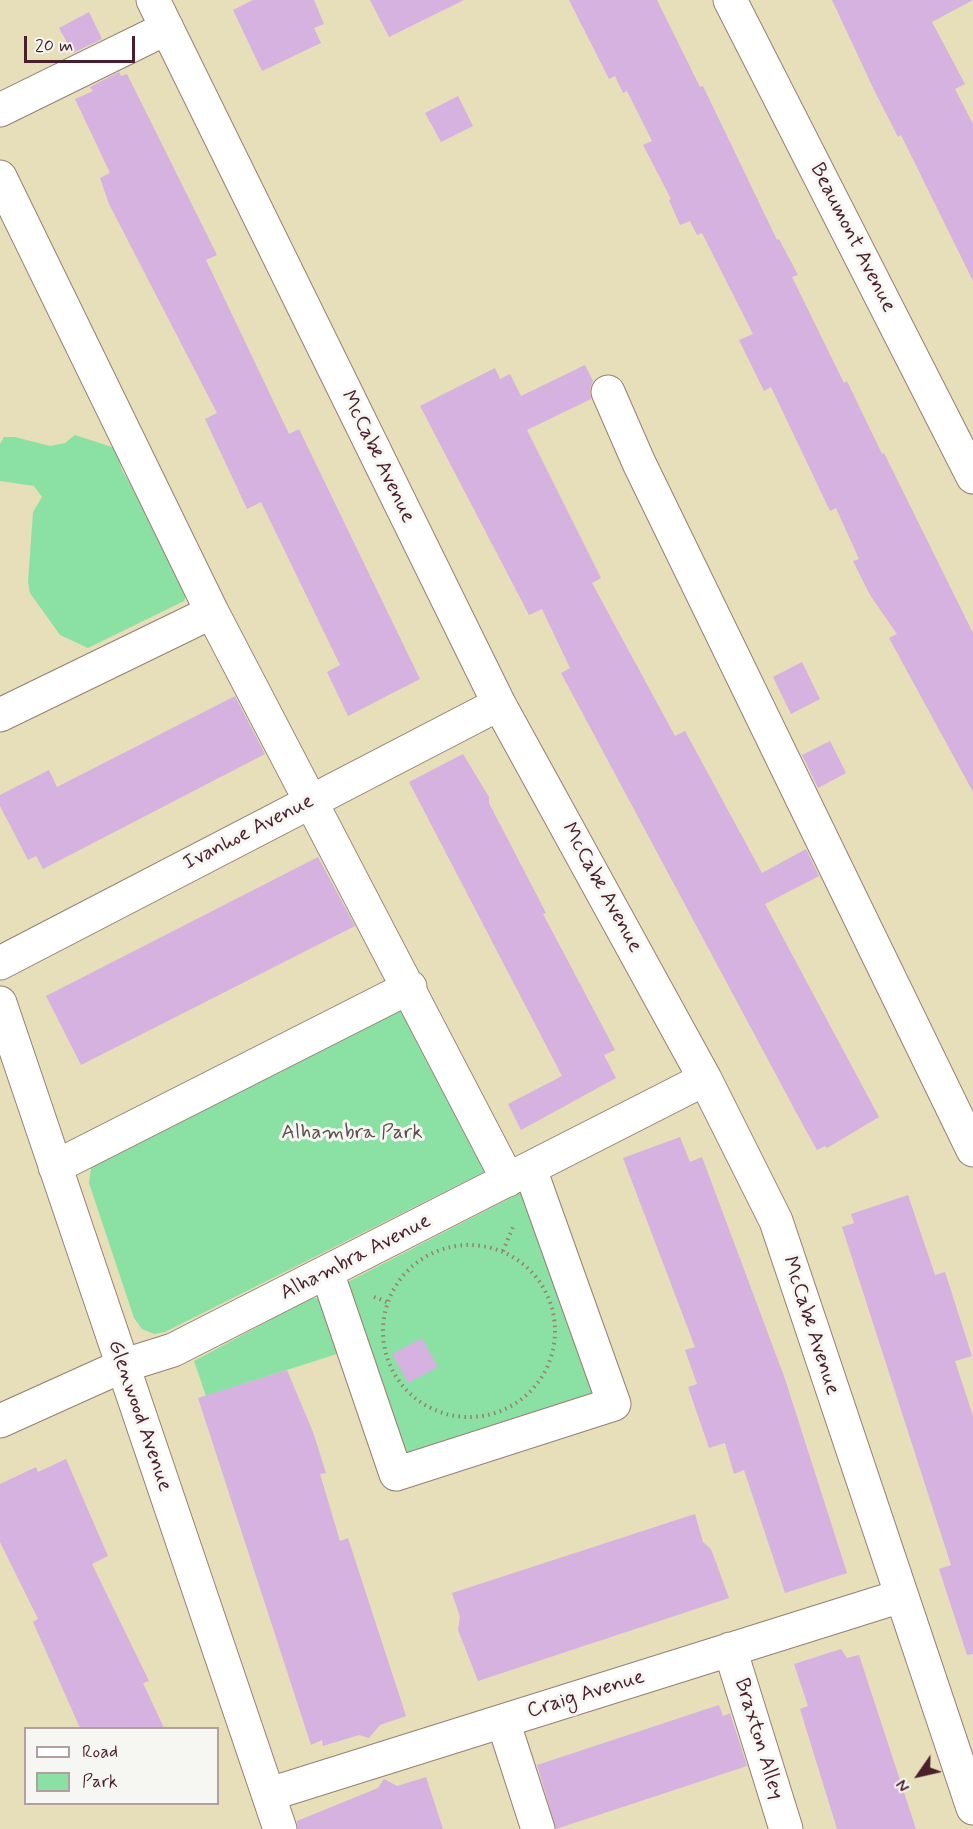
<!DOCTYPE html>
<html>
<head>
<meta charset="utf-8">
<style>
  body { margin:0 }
  #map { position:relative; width:973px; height:1829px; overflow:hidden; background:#e6dfba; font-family:Mynerve,sans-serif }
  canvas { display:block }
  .legend { position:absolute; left:24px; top:1727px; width:195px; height:78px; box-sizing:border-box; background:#f6f6f2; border:2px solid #b1a0a2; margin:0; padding:8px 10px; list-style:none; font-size:18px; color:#4a1f2b }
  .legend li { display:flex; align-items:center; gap:12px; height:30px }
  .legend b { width:30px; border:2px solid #b1a0a2 }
  .north { position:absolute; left:889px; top:1745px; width:60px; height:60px; -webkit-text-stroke:4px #f6f6f2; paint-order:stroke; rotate:236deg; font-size:16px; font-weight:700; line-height:24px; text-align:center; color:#4a1f2b }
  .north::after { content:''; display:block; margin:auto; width:21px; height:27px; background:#4a1f2b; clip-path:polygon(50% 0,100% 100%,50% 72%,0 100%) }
  .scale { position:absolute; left:24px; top:36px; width:111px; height:27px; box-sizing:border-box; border:3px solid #4a1f2b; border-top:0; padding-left:8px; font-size:18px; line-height:21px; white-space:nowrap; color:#4a1f2b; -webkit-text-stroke:4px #f6f6f2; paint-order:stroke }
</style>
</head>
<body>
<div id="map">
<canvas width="973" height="1829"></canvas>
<ul class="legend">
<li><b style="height:8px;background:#fff"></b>Road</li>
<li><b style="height:16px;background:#8be1a4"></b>Park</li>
</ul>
<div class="north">N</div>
<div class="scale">20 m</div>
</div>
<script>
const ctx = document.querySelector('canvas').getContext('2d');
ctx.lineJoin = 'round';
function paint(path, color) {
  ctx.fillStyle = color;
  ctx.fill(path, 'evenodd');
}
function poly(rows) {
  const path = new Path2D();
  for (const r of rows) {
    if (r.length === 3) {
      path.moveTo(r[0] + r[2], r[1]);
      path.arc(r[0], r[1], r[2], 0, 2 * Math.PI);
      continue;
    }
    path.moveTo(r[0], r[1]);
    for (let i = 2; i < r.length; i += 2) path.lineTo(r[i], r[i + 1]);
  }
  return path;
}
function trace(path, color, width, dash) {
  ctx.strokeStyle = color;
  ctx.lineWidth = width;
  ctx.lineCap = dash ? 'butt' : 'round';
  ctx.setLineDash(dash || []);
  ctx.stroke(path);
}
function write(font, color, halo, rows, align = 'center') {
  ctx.font = font + ' Mynerve,sans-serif';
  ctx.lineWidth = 6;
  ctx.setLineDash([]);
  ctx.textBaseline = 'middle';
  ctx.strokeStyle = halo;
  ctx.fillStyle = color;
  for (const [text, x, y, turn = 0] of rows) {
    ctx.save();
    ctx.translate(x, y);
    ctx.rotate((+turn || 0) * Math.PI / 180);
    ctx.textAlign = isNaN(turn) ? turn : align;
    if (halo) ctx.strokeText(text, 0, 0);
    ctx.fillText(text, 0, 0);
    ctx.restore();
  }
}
paint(poly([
  [75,435,115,448,122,470,189,587,184,601,88,648,60,635,30,593,28,582,33,512,42,497,34,486,0,481,0,444,4,437,15,437,50,446,65,443],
  [404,1003,486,1171,165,1332,154,1334,142,1329,134,1318,89,1183,91,1168,97,1162],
  [522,1192,597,1400,398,1463,340,1286],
  [311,1298,323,1298,343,1352,206,1396,194,1361]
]), '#8be1a4');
paint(poly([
  [253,0,314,0,324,24,314,28,321,43,262,71,233,10],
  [370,0,464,0,389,37],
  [569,0,657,0,700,87,703,86,777,240,779,239,798,275,792,277,844,383,847,381,882,454,884,453,973,633,973,792,889,638,897,634,870,595,853,561,859,559,836,508,830,511,771,387,764,391,739,340,753,334,702,233,697,235,690,221,680,225,669,200,671,199,643,145,652,141,627,91,623,93,615,76,609,79],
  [832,0,973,0,932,22,965,84,955,89,973,124,973,281,901,135,898,137,875,92],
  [89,12,102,39,73,53,59,28],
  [119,72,121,76,127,74,217,255,206,260,289,434,299,429,420,679,348,716,327,672,340,665,261,502,247,509,205,419,217,413,109,204,100,178,110,173,75,99,93,91,90,87],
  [458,96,473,126,441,142,425,113],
  [585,365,593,381,590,389,591,399,527,430,601,578,592,583,675,736,685,731,762,873,806,849,819,876,765,904,879,1117,827,1148,825,1146,817,1150,804,1127,561,673,570,668,542,609,529,615,420,406,495,368,500,379,510,374,521,396],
  [802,662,820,699,791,714,773,677],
  [235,696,265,754,43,869,36,856,28,860,0,806,0,795,49,770,57,787],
  [830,741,846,773,818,788,802,755],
  [463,754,489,797,489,803,546,913,543,914,615,1050,604,1055,616,1078,521,1130,508,1104,562,1076,409,782],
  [318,857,355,926,81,1065,46,996],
  [680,1137,690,1162,702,1157,785,1379,847,1573,785,1593,744,1470,734,1474,725,1443,709,1448,688,1387,697,1384,685,1350,695,1347,623,1158],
  [908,1195,935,1275,945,1272,972,1356,955,1361,973,1416,973,1654,967,1655,939,1569,951,1565,842,1227,854,1223,851,1214],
  [422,1338,438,1367,408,1383,392,1354],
  [287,1370,313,1432,326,1473,320,1474,340,1541,348,1538,406,1716,380,1725,369,1738,359,1735,323,1746,322,1740,311,1745,198,1398],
  [66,1459,108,1556,92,1564,149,1681,143,1683,164,1728,80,1728,33,1622,38,1619,0,1542,0,1484,36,1467,38,1472],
  [695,1514,703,1542,711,1549,729,1598,478,1681,458,1630,460,1617,452,1593],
  [841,1649,847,1658,859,1655,916,1829,837,1829,800,1709,808,1706,794,1664],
  [719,1705,723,1716,730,1713,747,1766,556,1829,537,1765],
  [426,1777,443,1829,298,1829,297,1821,378,1788,384,1779,397,1786]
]), '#d5b2e0');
const minor = poly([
  [153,0,499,704,705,1079,776,1221,973,1808],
  [730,0,973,477],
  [0,110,167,28],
  [0,177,212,612,508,1180],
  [608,392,639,463,973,1150],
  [0,715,212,612],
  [0,963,499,704],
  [0,1003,280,1829],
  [55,1167,410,987],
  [327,1272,396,1474,614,1404,530,1169],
  [0,1421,122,1366,173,1350,705,1079],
  [730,1649,786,1829],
  [503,1721,538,1829],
  [270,1794,901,1596]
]);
trace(minor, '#987f72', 35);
trace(poly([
  [469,1331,86],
  [503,1251,513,1227],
  [374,1297,387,1302]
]), '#987f72', 4, [1.5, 4.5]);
trace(minor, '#fff', 33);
write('21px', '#4a1f2b', '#f6f6f2', [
  ["Beaumont Avenue",852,238,63],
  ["McCabe Avenue",377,457,64],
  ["Ivanhoe Avenue",249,833,-27],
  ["McCabe Avenue",601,888,61],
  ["Alhambra Avenue",356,1258,-27],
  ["McCabe Avenue",810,1326,72],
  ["Glenwood Avenue",139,1416,71],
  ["Craig Avenue",586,1695,-17],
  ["Braxton Alley",758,1739,73]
]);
write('21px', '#5a5049', '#f6f6f2', [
  ["Alhambra Park",352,1134]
]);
</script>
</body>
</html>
